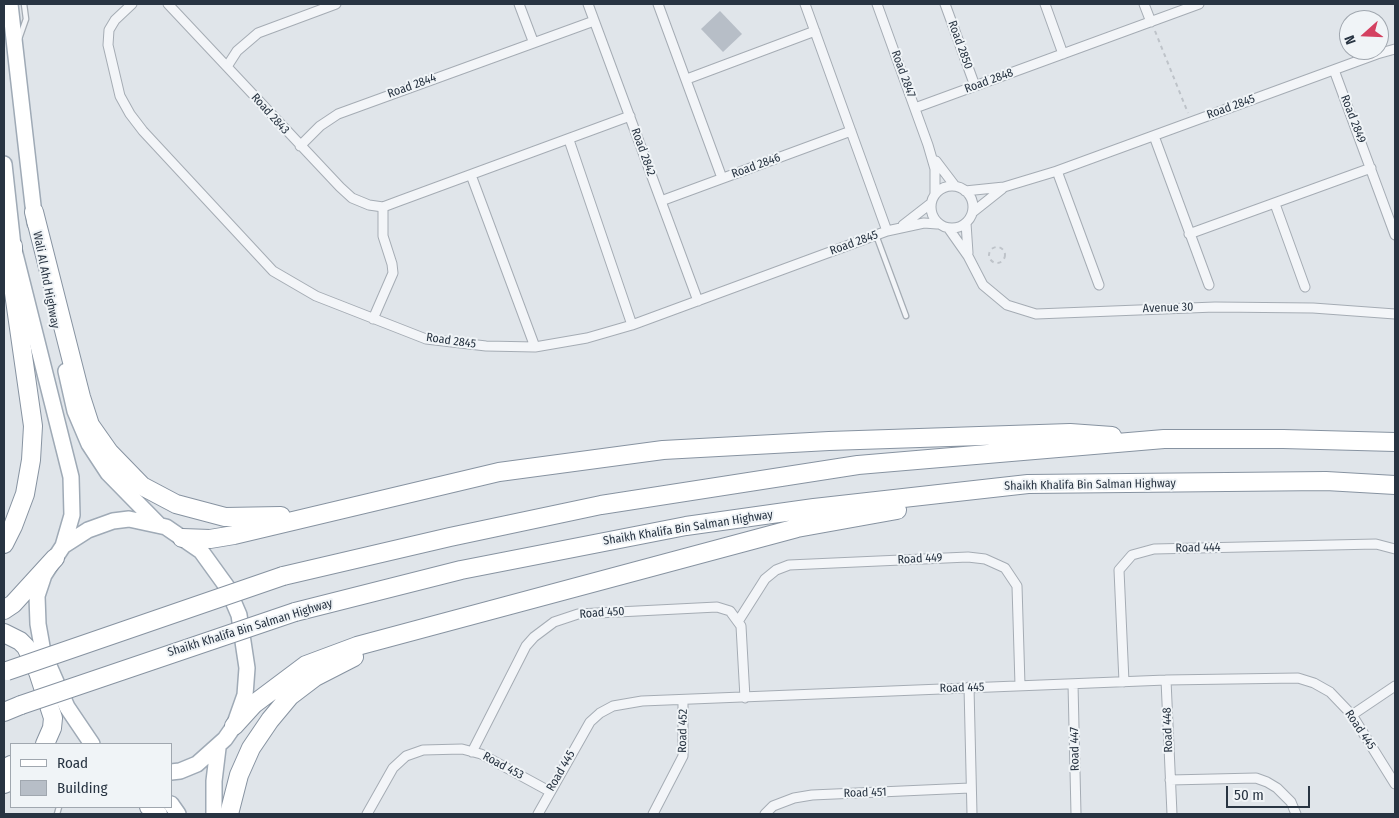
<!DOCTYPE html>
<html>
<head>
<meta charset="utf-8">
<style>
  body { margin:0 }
  #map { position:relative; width:1399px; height:818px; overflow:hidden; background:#e0e5ea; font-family:"Fira Sans Condensed",sans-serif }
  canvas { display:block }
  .frame { position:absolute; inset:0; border:5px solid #283442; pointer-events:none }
  .legend { position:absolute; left:10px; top:743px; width:162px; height:65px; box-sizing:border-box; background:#f0f4f7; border:1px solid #a0a7af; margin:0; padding:6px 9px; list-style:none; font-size:15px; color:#283442 }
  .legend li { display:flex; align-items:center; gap:10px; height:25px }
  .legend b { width:25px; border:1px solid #a0a7af }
  .north { position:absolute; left:1339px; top:10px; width:50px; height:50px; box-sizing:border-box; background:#f0f4f7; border:1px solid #a0a7af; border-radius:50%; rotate:250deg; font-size:14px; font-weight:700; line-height:20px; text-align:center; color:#283442 }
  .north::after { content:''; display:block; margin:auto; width:18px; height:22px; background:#d44161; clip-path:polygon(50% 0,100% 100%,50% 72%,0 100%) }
  .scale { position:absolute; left:1226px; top:786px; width:84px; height:22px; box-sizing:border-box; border:2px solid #283442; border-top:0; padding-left:6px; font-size:15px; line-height:18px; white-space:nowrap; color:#283442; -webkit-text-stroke:4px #f0f4f7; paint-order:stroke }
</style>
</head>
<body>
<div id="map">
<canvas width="1399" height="818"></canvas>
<div class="frame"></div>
<ul class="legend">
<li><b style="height:6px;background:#fff"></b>Road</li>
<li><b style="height:14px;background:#b7bec7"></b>Building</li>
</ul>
<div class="north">N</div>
<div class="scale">50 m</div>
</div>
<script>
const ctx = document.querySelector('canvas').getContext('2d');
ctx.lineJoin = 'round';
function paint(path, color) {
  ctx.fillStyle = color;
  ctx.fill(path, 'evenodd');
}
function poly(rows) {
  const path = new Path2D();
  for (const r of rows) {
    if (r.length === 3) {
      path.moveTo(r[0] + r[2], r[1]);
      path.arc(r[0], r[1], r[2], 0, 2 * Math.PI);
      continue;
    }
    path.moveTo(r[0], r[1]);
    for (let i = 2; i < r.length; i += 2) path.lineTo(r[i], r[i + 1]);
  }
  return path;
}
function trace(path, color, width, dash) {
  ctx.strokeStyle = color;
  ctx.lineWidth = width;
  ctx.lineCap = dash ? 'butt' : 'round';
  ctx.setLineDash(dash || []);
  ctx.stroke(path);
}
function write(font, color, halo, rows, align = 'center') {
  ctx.font = font + ' "Fira Sans Condensed",sans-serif';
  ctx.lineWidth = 4;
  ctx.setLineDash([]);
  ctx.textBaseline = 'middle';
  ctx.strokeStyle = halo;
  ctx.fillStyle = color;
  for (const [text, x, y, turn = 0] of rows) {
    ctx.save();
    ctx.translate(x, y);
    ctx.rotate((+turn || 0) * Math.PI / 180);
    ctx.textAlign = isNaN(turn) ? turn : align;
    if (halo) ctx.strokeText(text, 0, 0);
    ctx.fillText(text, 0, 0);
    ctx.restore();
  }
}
paint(poly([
  [720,11,742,34,723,52,701,29]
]), '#b7bec7');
const lane = poly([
  [19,39,26,19,24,4],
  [876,235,906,316],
  [57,814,59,807]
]);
const street = poly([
  [132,4,115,20,109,30,108,45,120,96,130,114,143,131,273,271,316,296,426,339,486,346,535,347,587,338,632,325,887,231,924,223,937,224],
  [168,4,340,187,352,198,369,205,383,207,399,201,630,116],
  [519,4,533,41],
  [588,4,698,301],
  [658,4,722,178],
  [805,4,887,231],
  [877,4,928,145,935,169,935,193],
  [945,4,975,86],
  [1045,4,1063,54],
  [1144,4,1151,22],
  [228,65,237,51,258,33,336,4],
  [1334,70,1395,235],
  [687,79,815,31],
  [915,108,1199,4],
  [1154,136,1209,285],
  [569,140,632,325],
  [300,146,320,126,338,114,594,21],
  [936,161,955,186],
  [1057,171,1099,285],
  [471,175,535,347],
  [952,207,21],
  [965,191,1004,187,1057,171,1377,54,1395,49],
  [661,201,851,131],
  [1275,204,1305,287],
  [973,212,1002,189],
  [966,223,968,253],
  [903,225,930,204],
  [949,229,968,256,983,285,1007,305,1036,314,1215,307,1313,308,1395,314],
  [1189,234,1371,168],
  [373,319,393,273,392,264,383,236,383,207],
  [739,620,765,579,776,570,789,565,968,557,985,559,1005,568,1017,586,1020,685],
  [1166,680,1172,814],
  [1124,682,1119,570,1132,555,1154,549,1376,544,1395,549],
  [1073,684,1076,814],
  [969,687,972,814],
  [1352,715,1395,686],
  [472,752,526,646,534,637,554,622,578,614,717,607,730,611,741,626,745,698],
  [1170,780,1256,778,1267,782,1277,788,1291,802,1296,814],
  [367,814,393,768,406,756,423,750,462,749,481,754,549,791],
  [538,814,590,722,600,713,613,706,642,701,1166,680,1298,678,1314,683,1330,692,1352,715,1395,784],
  [653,814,683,756,683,700],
  [765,814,773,806,794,798,812,795,970,788]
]);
const primary = poly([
  [10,4,35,223],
  [4,164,13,246,71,477,72,515,63,546],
  [66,371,75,411,89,444,108,473,159,525],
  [92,744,67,707,43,652,38,624,37,596,44,575,63,546,88,530,113,521,129,519,166,527,201,551,227,587,239,615,247,668,245,695,234,726,225,739,197,764,180,771,171,772],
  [171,804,178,814],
  [214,814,214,781,218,748]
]);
const highway = poly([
  [34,212,81,397,90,425,109,452,142,486,176,504,225,517,281,516],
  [182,538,210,539,234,535,499,472,663,450,829,441,1070,433,1112,436],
  [4,544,13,526,25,494,31,460,33,426,13,286,13,246],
  [283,576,450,537,601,505,858,465,1164,439,1283,439,1395,442],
  [4,610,13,604,55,558],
  [295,612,461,570,686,526,814,508,1028,484,1326,481,1395,485],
  [4,633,20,641,26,647,38,672,53,718,52,728,45,744],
  [4,712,21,705],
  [234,726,254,704,306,665,357,646,797,528,897,510],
  [4,769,11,765],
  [4,784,11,781],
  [149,807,158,814],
  [229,814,239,775,251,748,270,720,290,696,315,677,354,657]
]);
trace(lane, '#a5acb4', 7);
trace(street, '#a5acb4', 11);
trace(primary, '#9faab6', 18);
trace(highway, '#8793a1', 20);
trace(poly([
  [1155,31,1188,113],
  [997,255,8]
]), '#bec3c9', 2, [4, 4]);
trace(lane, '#f3f5f8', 4.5);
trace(street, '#f3f5f8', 9);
trace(primary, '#fff', 15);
trace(highway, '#fff', 18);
const highwayBridge = poly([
  [7,671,283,576],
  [21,705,295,612]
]);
trace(highwayBridge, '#8793a1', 20, []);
trace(highwayBridge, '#fff', 18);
write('12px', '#283442', '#f0f4f7', [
  ["Road 2850",960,45,70],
  ["Road 2847",903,74,70],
  ["Road 2848",989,81,-20],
  ["Road 2844",412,86,-20],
  ["Road 2845",1231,107,-20],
  ["Road 2843",270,114,48],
  ["Road 2849",1353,119,69],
  ["Road 2842",643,152,70],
  ["Road 2846",756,166,-20],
  ["Road 2845",854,243,-20],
  ["Wali Al Ahd Highway",46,280,79],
  ["Avenue 30",1168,308,-2],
  ["Road 2845",451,341,8],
  ["Shaikh Khalifa Bin Salman Highway",1090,485,-1],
  ["Shaikh Khalifa Bin Salman Highway",688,528,-9],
  ["Road 444",1198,548,-1],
  ["Road 449",920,559,-3],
  ["Road 450",602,613,-4],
  ["Shaikh Khalifa Bin Salman Highway",250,628,-17],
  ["Road 445",962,688,-2],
  ["Road 448",1168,730,-92],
  ["Road 445",1360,730,56],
  ["Road 452",683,731,-89],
  ["Road 447",1075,749,-91],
  ["Road 453",503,766,28],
  ["Road 445",561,771,-60],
  ["Road 451",865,793,-2]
]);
</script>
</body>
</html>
